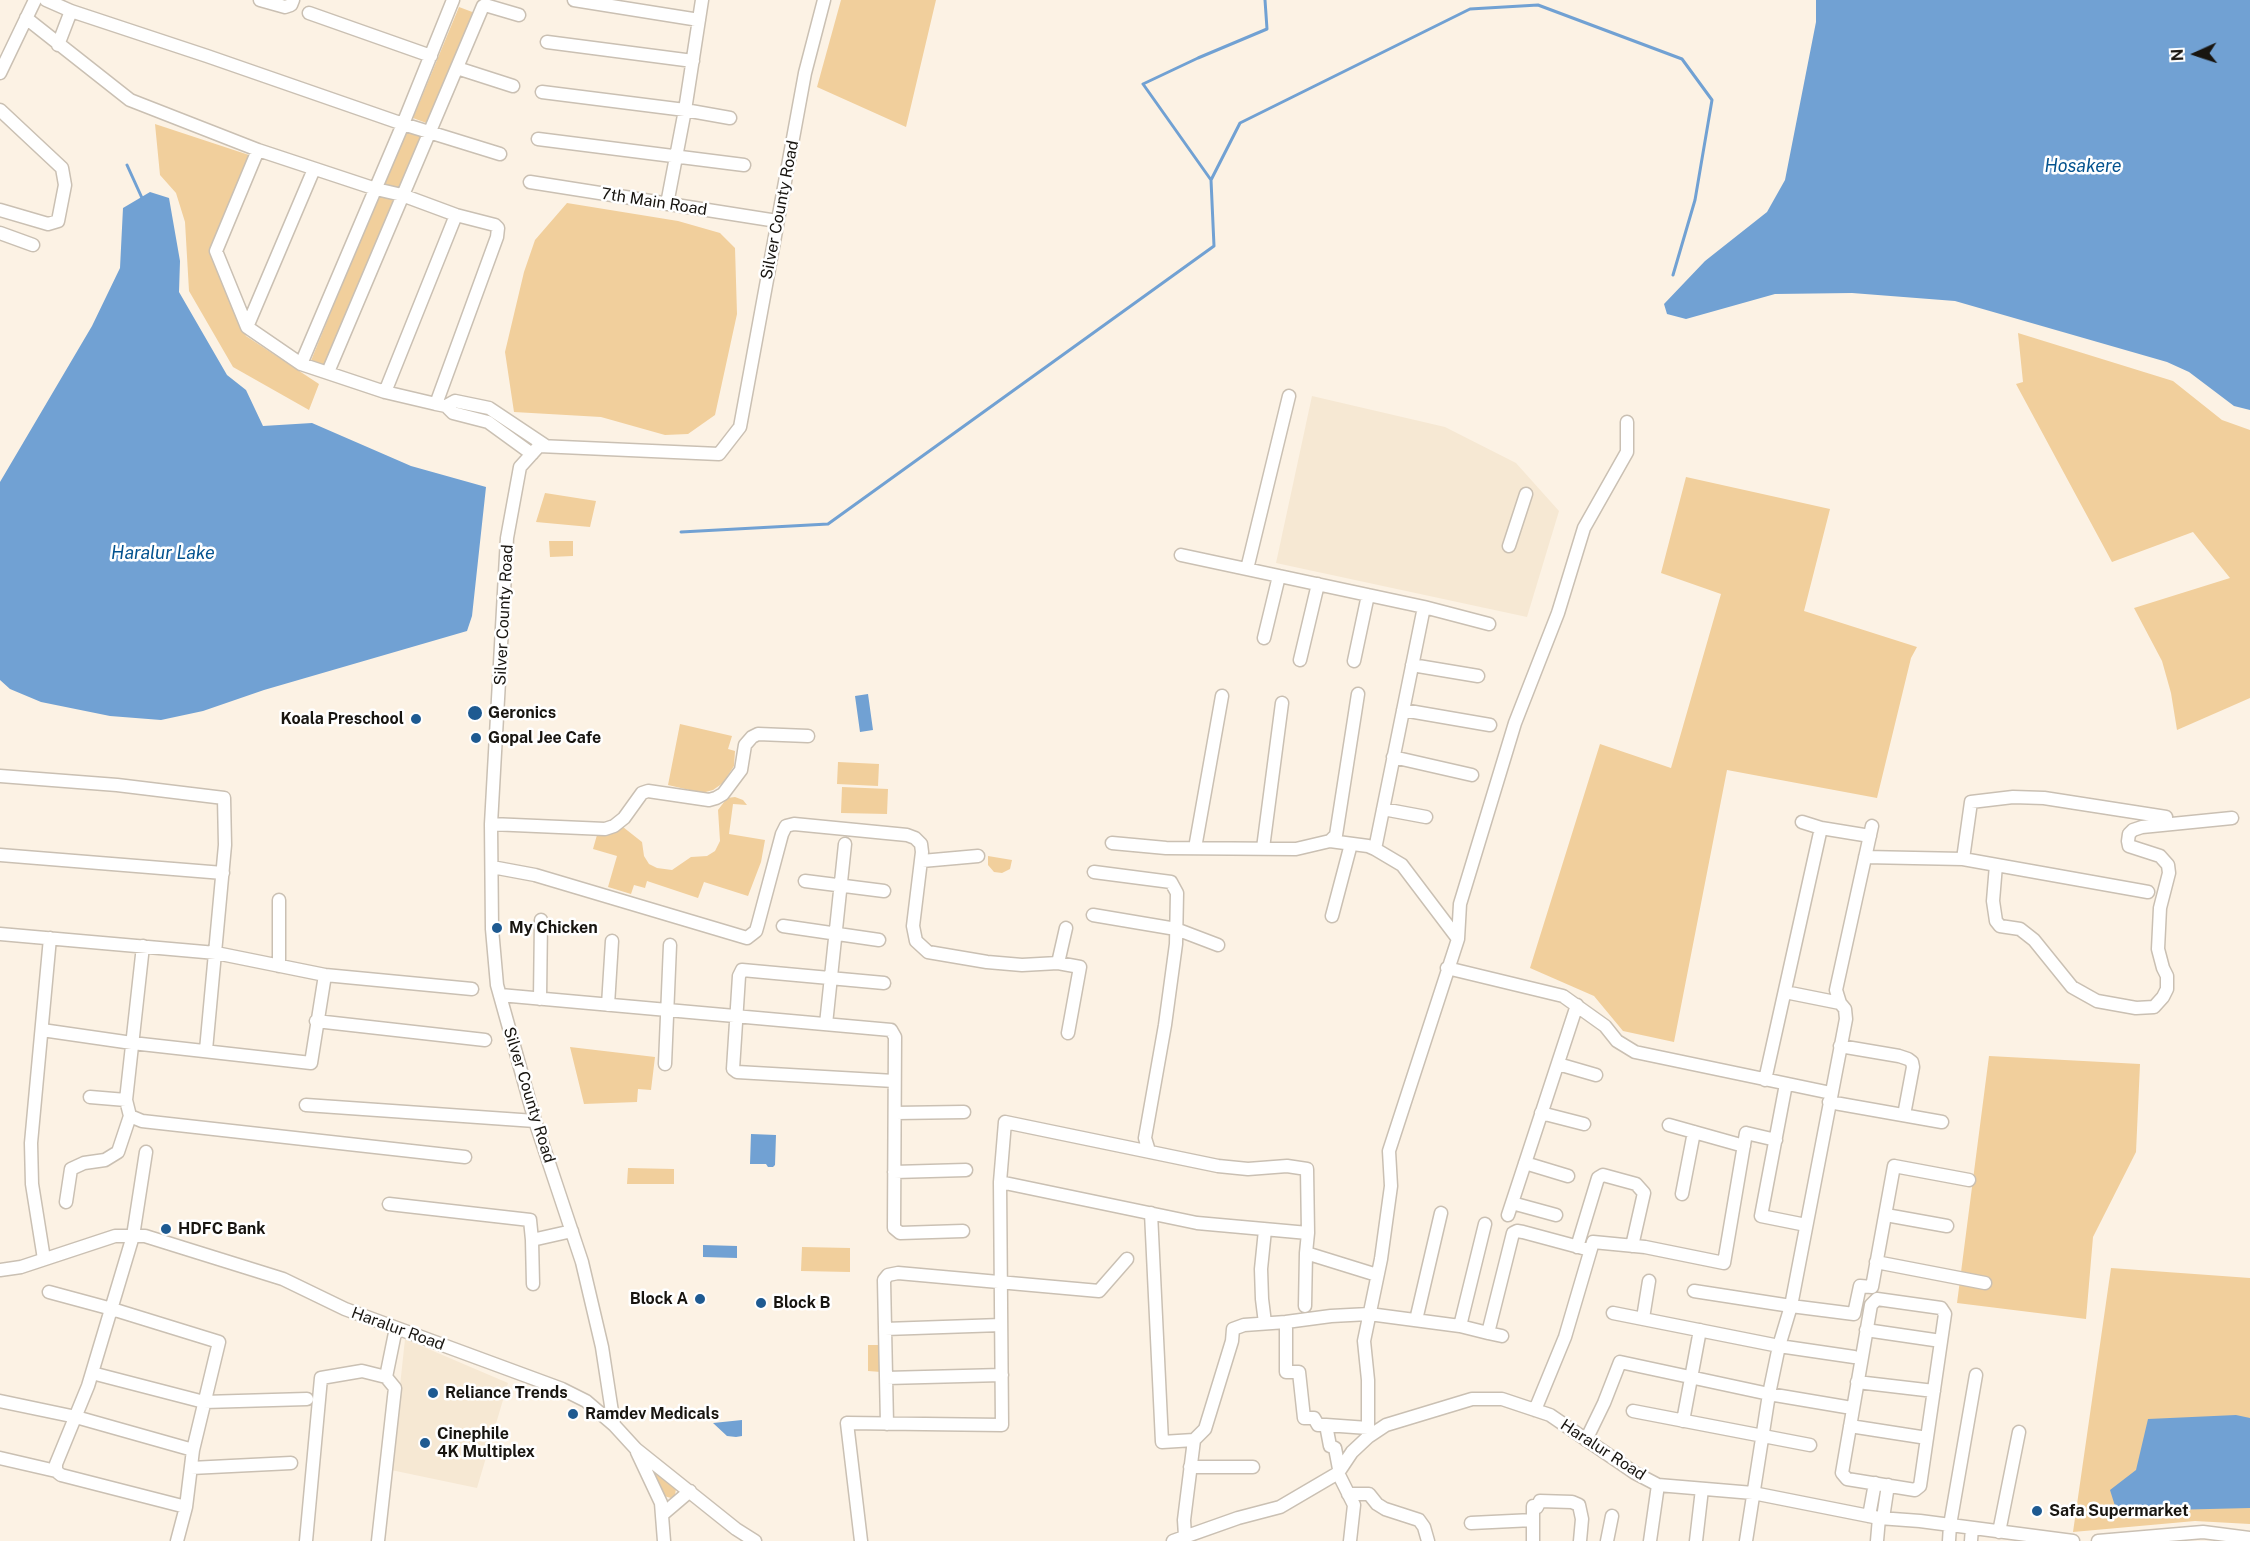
<!DOCTYPE html>
<html>
<head>
<meta charset="utf-8">
<style>
  body { margin:0 }
  #map { position:relative; width:2250px; height:1541px; overflow:hidden; background:#fcf2e4; font-family:"Public Sans",sans-serif }
  canvas { display:block }
  .north { position:absolute; left:2166px; top:24px; width:60px; height:60px; -webkit-text-stroke:4px #fff; paint-order:stroke; rotate:267deg; font-size:16px; font-weight:700; line-height:24px; text-align:center; color:#181510 }
  .north::after { content:''; display:block; margin:auto; width:21px; height:27px; background:#181510; clip-path:polygon(50% 0,100% 100%,50% 72%,0 100%) }
</style>
</head>
<body>
<div id="map">
<canvas width="2250" height="1541"></canvas>
<div class="north">N</div>
</div>
<script>
const ctx = document.querySelector('canvas').getContext('2d');
ctx.lineJoin = 'round';
function paint(path, color) {
  ctx.fillStyle = color;
  ctx.fill(path, 'evenodd');
}
function poly(rows) {
  const path = new Path2D();
  for (const r of rows) {
    path.moveTo(r[0], r[1]);
    for (let i = 2; i < r.length; i += 2) path.lineTo(r[i], r[i + 1]);
  }
  return path;
}
function trace(path, color, width, dash) {
  ctx.strokeStyle = color;
  ctx.lineWidth = width;
  ctx.lineCap = dash ? 'butt' : 'round';
  ctx.setLineDash(dash || []);
  ctx.stroke(path);
}
function write(font, color, halo, rows, align = 'center') {
  ctx.font = font + ' "Public Sans",sans-serif';
  ctx.lineWidth = 5;
  ctx.setLineDash([]);
  ctx.textBaseline = 'middle';
  ctx.strokeStyle = halo;
  ctx.fillStyle = color;
  for (const [text, x, y, turn = 0] of rows) {
    ctx.save();
    ctx.translate(x, y);
    ctx.rotate((+turn || 0) * Math.PI / 180);
    ctx.textAlign = isNaN(turn) ? turn : align;
    if (halo) ctx.strokeText(text, 0, 0);
    ctx.fillText(text, 0, 0);
    ctx.restore();
  }
}
paint(poly([
  [1312,396,1445,427,1516,463,1559,511,1527,617,1276,563],
  [405,1339,508,1383,477,1488,391,1470]
]), '#f6e8d3');
paint(poly([
  [841,0,936,0,906,127,817,87],
  [459,7,475,13,429,124,413,118],
  [155,124,249,155,212,248,246,336,319,384,309,410,233,367,189,291,185,222,176,193,160,175],
  [408,128,423,134,399,191,384,185],
  [379,194,394,200,325,369,310,363],
  [567,203,678,221,720,233,735,248,737,314,715,415,688,434,665,435,601,417,514,412,505,352,524,272,535,240],
  [2018,333,2173,381,2222,420,2250,430,2250,698,2177,730,2171,693,2162,661,2134,608,2230,578,2193,532,2112,562,2016,384,2023,382],
  [1686,477,1830,509,1804,611,1917,647,1911,658,1877,798,1727,770,1674,1042,1623,1031,1594,996,1530,968,1600,744,1671,768,1721,594,1661,573],
  [545,493,596,501,590,527,536,522],
  [549,541,573,541,573,556,550,557],
  [680,724,732,736,728,749,735,751,734,766,723,783,713,790,702,793,668,785],
  [838,762,879,764,878,786,837,784],
  [842,787,888,789,887,814,841,813],
  [735,797,743,800,747,805,733,804,729,834,765,840,761,862,748,896,704,882,698,898,647,881,645,888,634,885,631,894,608,887,617,856,593,849,597,835,607,834,623,827,642,842,644,856,649,864,657,868,672,870,691,857,707,856,715,851,720,841,718,810,727,798],
  [988,856,1012,860,1010,869,1002,873,994,872,988,865],
  [570,1047,655,1057,651,1090,638,1089,637,1102,584,1104],
  [1989,1056,2140,1064,2136,1152,2093,1237,2086,1319,1957,1303],
  [628,1168,674,1169,674,1184,627,1184],
  [802,1247,850,1248,850,1272,801,1271],
  [2111,1268,2250,1278,2250,1524,2195,1521,2073,1532],
  [868,1345,881,1345,881,1372,868,1371],
  [653,1468,676,1489,675,1495,671,1498,664,1496,649,1470]
]), '#f1cf9c');
paint(poly([
  [1816,0,2250,0,2250,410,2234,406,2189,372,2167,362,1955,301,1852,293,1775,294,1686,319,1667,314,1664,304,1705,261,1767,212,1785,180,1816,22],
  [150,192,169,198,180,261,179,292,227,375,246,390,263,426,312,423,411,466,486,487,472,616,467,631,264,690,203,711,161,720,110,716,41,702,10,689,0,680,0,482,92,326,120,268,123,208],
  [868,694,873,730,860,732,855,696],
  [751,1134,776,1135,775,1165,773,1167,768,1167,766,1164,750,1164],
  [703,1245,737,1246,737,1258,703,1257],
  [2236,1415,2250,1418,2250,1508,2128,1511,2115,1506,2110,1490,2136,1470,2148,1419],
  [742,1420,742,1436,736,1437,727,1436,713,1423]
]), '#71a1d3');
trace(poly([
  [127,165,142,198],
  [1211,180,1240,123,1470,9,1538,5,1682,59,1712,100,1695,200,1673,275],
  [681,532,828,524,1214,246,1211,180,1143,84,1198,58,1267,29,1265,0]
]), '#71a1d3', 3);
const minor = poly([
  [46,0,71,11,207,56,403,124,500,154],
  [260,0,285,7,291,5,293,0],
  [574,0,699,20],
  [309,13,431,56],
  [26,18,130,100,258,150],
  [547,42,693,61],
  [58,45,71,11],
  [457,68,513,86],
  [0,73,35,0],
  [542,92,685,110,730,118],
  [0,110,62,168,65,185,58,221,48,224,0,210],
  [538,139,744,165],
  [530,182,777,221],
  [667,204,685,110,702,0],
  [0,233,33,245],
  [247,327,314,169],
  [301,364,403,124,453,0],
  [328,372,483,6,485,5,519,15],
  [385,392,456,215],
  [436,404,497,237,498,228,495,225,456,215,402,195,376,189,258,150,216,251,247,327,301,364,385,392,436,404,446,406,455,401,489,408,546,446],
  [446,406,453,413,488,422,532,454],
  [1509,546,1526,494],
  [1181,555,1424,607,1375,849,1402,865,1458,939],
  [1247,569,1289,396],
  [1424,607,1489,624],
  [1264,638,1279,576],
  [1300,660,1318,584],
  [1354,661,1368,595],
  [1412,665,1478,676],
  [1403,710,1490,725],
  [1393,757,1472,775],
  [0,776,117,785,224,798,225,845,206,1050],
  [1383,809,1426,817],
  [1802,822,1821,828],
  [491,824,605,829,614,826,624,818,642,793,648,791,709,800,716,798,723,794,741,770,745,745,752,737,758,734,808,736],
  [1330,841,1336,835,1358,694],
  [1112,843,1166,848,1296,849,1330,841,1368,846,1375,849],
  [1195,848,1222,696],
  [1263,848,1282,703],
  [0,855,223,873],
  [1865,857,1963,859,2148,892],
  [1963,859,1971,802,2013,797,2044,798,2166,817],
  [922,861,978,856],
  [1996,865,1993,901,1996,921,2000,926,2020,929,2034,940,2072,987,2097,1001,2136,1008,2154,1007,2163,997,2167,989,2167,976,2163,968,2158,949,2160,908,2169,873,2168,865,2160,856,2129,846,2128,841,2129,834,2133,830,2142,827,2232,818],
  [492,867,535,875,747,938,756,931,758,924,782,834,786,826,794,824,907,835,915,838,921,844,922,852,913,926,916,941,928,952,987,962,1022,965,1058,963,1080,967,1068,1033],
  [1094,872,1171,882,1177,893,1176,944,1165,1025,1145,1138,1149,1151],
  [805,881,884,891],
  [279,900,279,966],
  [1093,915,1176,929,1218,945],
  [1332,916,1351,844],
  [783,926,879,940],
  [0,934,216,953,325,975,472,989],
  [143,946,126,1100,130,1116,142,1121,465,1157],
  [1058,963,1066,928],
  [1447,968,1563,996,1605,1026,1617,1041,1635,1052,1831,1093],
  [884,983,742,970,739,976,733,1069,737,1072,894,1081],
  [1785,992,1840,1003],
  [500,995,891,1030,895,1037,894,1228,900,1233,963,1231],
  [540,999,541,920],
  [608,1005,612,941],
  [316,1021,485,1040],
  [826,1024,845,844],
  [42,1030,132,1043,311,1063,325,975],
  [1840,1046,1899,1056,1908,1059,1912,1062,1913,1067,1904,1115],
  [665,1064,670,945],
  [1558,1064,1596,1075],
  [1765,1080,1821,828,1870,836],
  [1786,1084,1761,1216,1806,1225],
  [90,1097,126,1100],
  [1829,1102,1942,1122],
  [306,1105,535,1121],
  [895,1113,964,1112],
  [1541,1113,1584,1124],
  [1669,1125,1744,1146],
  [146,1152,133,1236,88,1386,56,1464,56,1471,61,1475,186,1507,177,1541],
  [1525,1163,1568,1176],
  [894,1172,966,1170],
  [1682,1194,1694,1132],
  [66,1202,71,1169,84,1163,105,1160,118,1152,130,1116],
  [1512,1203,1556,1215],
  [389,1204,530,1220,532,1240,572,1231],
  [1151,1213,1162,1442,1194,1440,1184,1520,1185,1536],
  [1508,1215,1577,1005],
  [1886,1215,1947,1226],
  [1308,1233,1306,1253,1377,1275],
  [532,1240,533,1284],
  [1577,1247,1598,1178,1603,1175,1636,1184,1644,1193,1632,1246],
  [44,1259,32,1184,31,1143,50,938],
  [1876,1262,1985,1283],
  [0,1270,21,1267,115,1236,145,1236,283,1279,345,1309,562,1389,586,1401,614,1425,636,1449,736,1529,755,1541],
  [1694,1291,1791,1306,1854,1314,1860,1286,1872,1287,1894,1166,1969,1180],
  [49,1292,112,1309,219,1342,193,1450,186,1507],
  [1877,1299,1941,1308,1945,1314,1920,1486,1915,1490,1847,1479,1842,1473,1871,1305,1877,1299],
  [1305,1306,1306,1253],
  [1613,1313,1779,1346,1854,1357],
  [1643,1318,1649,1281],
  [1416,1320,1441,1213],
  [1286,1322,1331,1316,1369,1314,1460,1326,1488,1333,1513,1233,1517,1231,1523,1232,1590,1250],
  [1265,1323,1262,1299,1261,1269,1265,1230],
  [1460,1326,1485,1224],
  [885,1329,1001,1325],
  [1866,1330,1941,1341],
  [1488,1333,1502,1336],
  [92,1373,204,1402,307,1399],
  [386,1377,396,1328],
  [886,1378,1002,1375],
  [1857,1382,1934,1391],
  [0,1401,76,1417,193,1450],
  [1535,1410,1565,1337,1593,1242,1645,1247,1724,1263,1746,1133,1776,1140],
  [1633,1411,1810,1445],
  [1683,1421,1700,1330],
  [887,1424,884,1280,888,1275,898,1273,1099,1291,1127,1259],
  [614,1425,602,1347,582,1262,535,1121,497,985,492,929,491,824,507,538,520,467,539,446,719,454,740,427,805,73,824,0],
  [1326,1425,1368,1428],
  [1850,1426,1927,1438],
  [1368,1437,1368,1380,1364,1341,1381,1259,1391,1186,1389,1151,1458,939,1460,904,1515,723,1558,613,1584,528,1627,452,1627,422],
  [1194,1440,1205,1429,1232,1341,1233,1329,1244,1325,1286,1322,1286,1372,1299,1372,1304,1418,1314,1418,1318,1425,1326,1425,1330,1446,1335,1448,1339,1469],
  [1586,1440,1604,1403,1620,1362,1769,1394,1846,1407],
  [637,1452,661,1503,664,1541],
  [0,1458,56,1471],
  [1190,1467,1253,1467],
  [191,1468,291,1463],
  [1338,1473,1354,1505,1350,1541],
  [1348,1494,1369,1494,1377,1504,1385,1509,1419,1520,1424,1527,1428,1541],
  [663,1514,690,1491],
  [1869,1516,1875,1483],
  [1883,1518,1888,1485],
  [1471,1523,1533,1520],
  [1999,1532,2019,1432],
  [306,1541,321,1378,362,1371,386,1377,395,1388,378,1541],
  [861,1541,847,1423,1002,1425,1000,1182,1197,1223,1308,1233,1307,1169,1287,1166,1248,1169,1218,1166,1005,1122,1000,1182],
  [1173,1541,1238,1518,1280,1507,1338,1473,1352,1452,1368,1437,1386,1425,1472,1399,1502,1399,1550,1415,1635,1473,1658,1485,1753,1493,1879,1518,1920,1521,2073,1541],
  [1533,1541,1533,1506,1537,1507,1540,1501,1572,1502,1579,1505,1582,1519,1580,1541],
  [1607,1541,1612,1516],
  [1650,1541,1658,1485],
  [1696,1541,1702,1489],
  [1746,1541,1769,1394,1779,1346,1791,1306,1846,1019,1845,1009,1840,1003,1836,990,1872,826],
  [1877,1541,1879,1518],
  [1949,1541,1950,1525,1976,1375],
  [1971,1541,1972,1528],
  [2098,1541,2203,1532,2250,1538]
]);
trace(minor, '#cac0b3', 15);
trace(minor, '#fff', 12);
for (const [x, y, r, color] of [
  [475,713,8,"#1e5a91"],
  [416,719,6,"#1e5a91"],
  [476,738,6,"#1e5a91"],
  [497,928,6,"#1e5a91"],
  [166,1229,6,"#1e5a91"],
  [700,1299,6,"#1e5a91"],
  [761,1303,6,"#1e5a91"],
  [433,1393,6,"#1e5a91"],
  [573,1414,6,"#1e5a91"],
  [425,1443,6,"#1e5a91"],
  [2037,1511,6,"#1e5a91"]
]) {
  const dot = new Path2D();
  dot.arc(x, y, r, 0, 2 * Math.PI);
  ctx.fillStyle = color;
  ctx.fill(dot);
  trace(dot, '#fff', 2);
}
write('16px', '#181510', '#fff', [
  ["7th Main Road",654,202,9],
  ["Silver County Road",780,210,-79],
  ["Silver County Road",504,615,-87],
  ["Silver County Road",529,1095,73],
  ["Haralur Road",398,1329,20],
  ["Haralur Road",1603,1450,33]
]);
write('bold 16px', '#181510', '#fff', [
  ["Geronics",488,713],
  ["Koala Preschool",404,719,"right"],
  ["Gopal Jee Cafe",488,738],
  ["My Chicken",509,928],
  ["HDFC Bank",178,1229],
  ["Block A",688,1299,"right"],
  ["Block B",773,1303],
  ["Reliance Trends",445,1393],
  ["Ramdev Medicals",585,1414],
  ["Cinephile",437,1434],
  ["4K Multiplex",437,1452],
  ["Safa Supermarket",2049,1511]
], 'left');
write('italic 18px', '#04538f', '#fff', [
  ["Hosakere",2083,166],
  ["Haralur Lake",163,553]
]);
</script>
</body>
</html>
